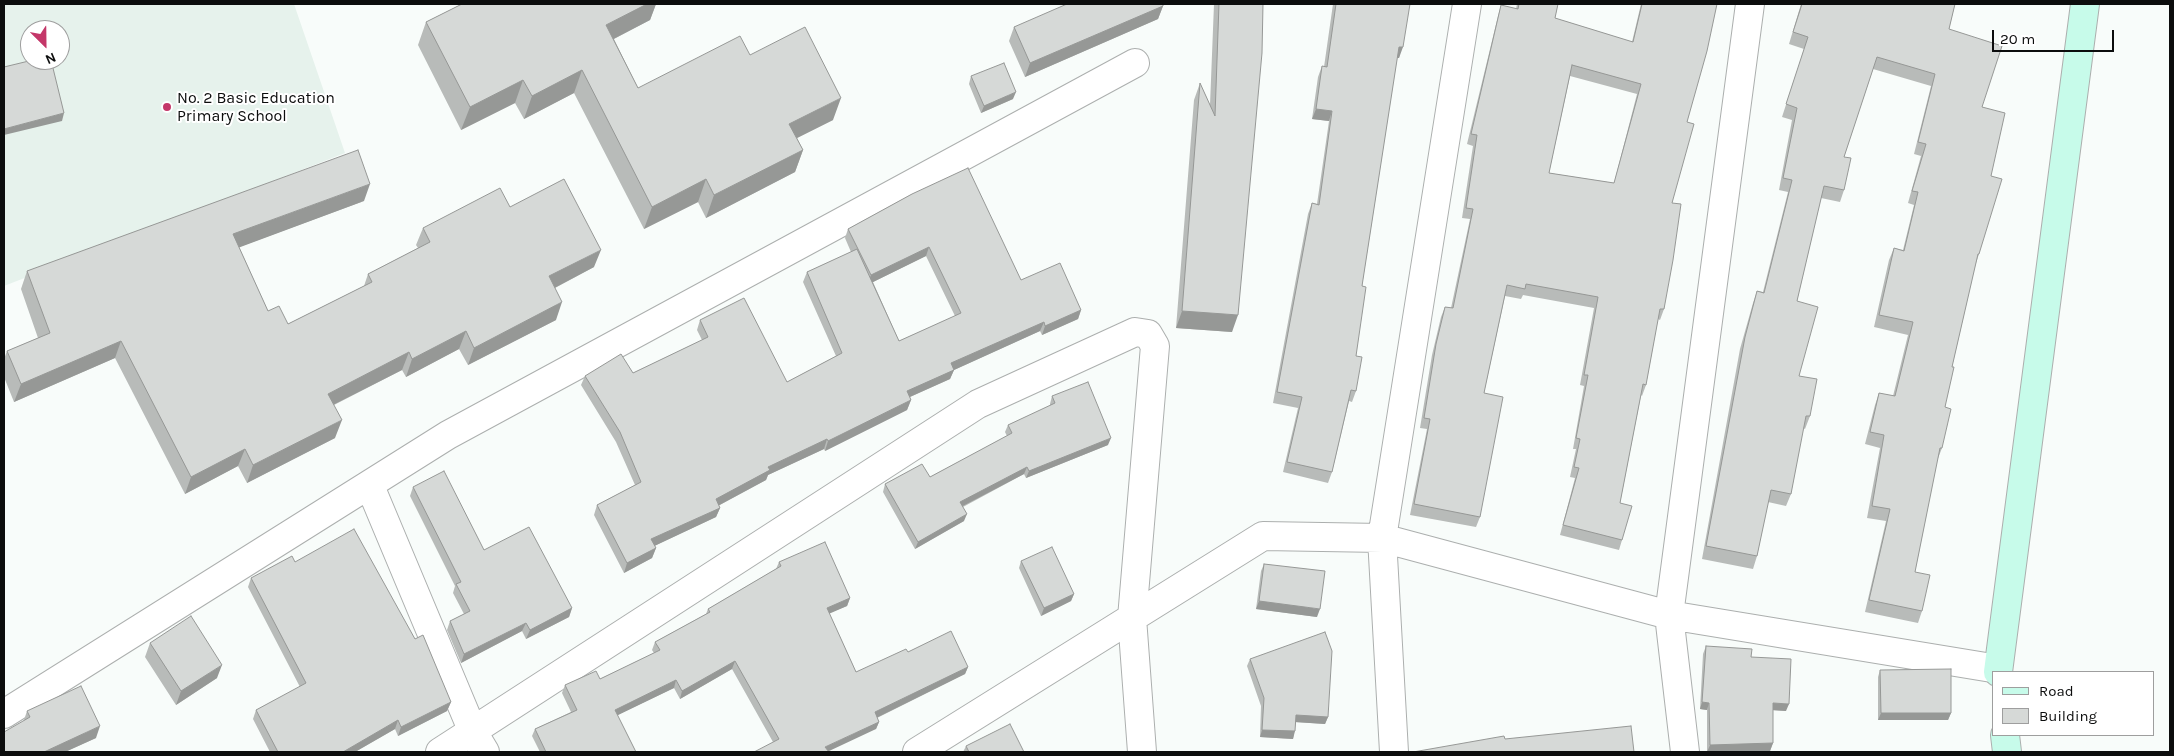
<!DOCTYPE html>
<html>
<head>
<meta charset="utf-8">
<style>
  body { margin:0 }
  #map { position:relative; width:2174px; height:756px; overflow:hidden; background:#f8fcfa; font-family:Karla,sans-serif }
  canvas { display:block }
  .frame { position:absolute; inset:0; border:5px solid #0c0d0d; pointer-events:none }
  .legend { position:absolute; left:1992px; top:671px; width:162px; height:65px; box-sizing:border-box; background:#fff; border:1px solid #9e9e9e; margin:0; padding:6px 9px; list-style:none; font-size:15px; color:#0c0d0d }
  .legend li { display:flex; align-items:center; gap:10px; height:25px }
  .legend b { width:25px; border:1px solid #9e9e9e }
  .north { position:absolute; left:20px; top:20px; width:50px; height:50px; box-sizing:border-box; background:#fff; border:1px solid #9e9e9e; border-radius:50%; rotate:157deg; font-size:14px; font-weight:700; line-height:20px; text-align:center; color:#0c0d0d }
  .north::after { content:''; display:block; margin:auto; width:18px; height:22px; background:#c43769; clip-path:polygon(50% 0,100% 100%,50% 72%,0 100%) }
  .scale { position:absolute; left:1992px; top:30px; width:122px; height:22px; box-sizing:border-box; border:2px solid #0c0d0d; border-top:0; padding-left:6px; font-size:15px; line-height:18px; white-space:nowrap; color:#0c0d0d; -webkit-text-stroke:4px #fff; paint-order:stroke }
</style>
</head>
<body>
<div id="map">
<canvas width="2174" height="756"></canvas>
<div class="frame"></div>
<ul class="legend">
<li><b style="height:6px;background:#c7fbea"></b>Road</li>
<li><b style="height:14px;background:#d6d9d7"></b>Building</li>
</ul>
<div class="north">N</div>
<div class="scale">20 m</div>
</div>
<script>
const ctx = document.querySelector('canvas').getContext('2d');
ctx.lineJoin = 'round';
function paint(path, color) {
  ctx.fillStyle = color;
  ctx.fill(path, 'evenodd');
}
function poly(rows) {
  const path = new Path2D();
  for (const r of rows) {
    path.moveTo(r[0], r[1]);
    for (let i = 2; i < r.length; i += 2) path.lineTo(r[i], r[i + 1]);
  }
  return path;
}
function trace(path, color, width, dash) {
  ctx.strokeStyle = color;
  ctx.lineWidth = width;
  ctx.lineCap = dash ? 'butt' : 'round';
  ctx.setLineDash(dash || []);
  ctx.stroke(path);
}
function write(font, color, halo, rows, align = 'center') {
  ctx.font = font + ' Karla,sans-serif';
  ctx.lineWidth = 4;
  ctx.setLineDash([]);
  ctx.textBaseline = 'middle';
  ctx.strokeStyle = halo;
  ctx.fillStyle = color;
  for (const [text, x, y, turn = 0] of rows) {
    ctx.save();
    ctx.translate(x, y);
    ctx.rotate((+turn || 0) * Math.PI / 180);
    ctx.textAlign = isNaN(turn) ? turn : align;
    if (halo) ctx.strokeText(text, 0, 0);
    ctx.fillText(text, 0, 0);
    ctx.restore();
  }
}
paint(poly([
  [4,4,294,4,345,153,4,286],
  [30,30,60,30,60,60,30,60]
]), '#e6f2ec');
const minor = poly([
  [370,486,473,732,485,752],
  [4,714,448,435,1135,63],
  [440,752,978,404,1135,332,1148,334,1155,346,1132,618,1142,752],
  [917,752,1263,536,1382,538,1669,615,1998,669],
  [1394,752,1382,538,1467,4],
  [1685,752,1669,615,1750,4]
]);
const secondary = poly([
  [1998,672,2085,4],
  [2005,735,2007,752]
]);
trace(minor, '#acafae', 30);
trace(secondary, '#acafae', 30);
trace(minor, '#fff', 28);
trace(secondary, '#c7fbea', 28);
paint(poly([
  [462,4,656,4,650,20,614,39,638,88,750,55,833,120,797,138,803,150,795,172,706,218,698,202,644,229,574,93,524,119,515,103,461,130,418,45,426,22],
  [1214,4,1263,4,1232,332,1176,328,1194,100,1200,83,1210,105],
  [1333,4,1410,4,1399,58,1397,58,1362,286,1356,356,1356,391,1352,402,1349,401,1332,472,1328,483,1283,472,1298,408,1273,403,1308,214,1312,203,1317,204,1329,121,1312,119,1318,77,1322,66,1324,67],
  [1517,4,1558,4,1555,18,1632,42,1641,4,1717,4,1687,122,1672,203,1664,309,1660,320,1658,319,1646,385,1642,396,1641,395,1620,503,1622,540,1619,550,1560,535,1575,478,1570,477,1576,449,1573,449,1584,386,1580,385,1594,308,1523,295,1521,299,1505,296,1484,393,1480,517,1476,527,1410,515,1427,429,1420,428,1432,355,1441,317,1445,307,1451,308,1470,219,1462,218,1473,146,1467,144,1498,16,1501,5,1516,9],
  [1570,76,1637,94,1614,183,1549,173],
  [1801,4,1955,4,1949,29,1982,107,1991,176,1979,254,1975,266,1952,367,1945,407,1942,448,1937,461,1915,572,1922,611,1918,623,1865,612,1886,521,1867,518,1880,448,1865,444,1875,405,1879,393,1893,396,1908,335,1874,327,1889,260,1894,248,1903,250,1914,205,1908,203,1921,156,1914,154,1931,86,1873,69,1844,157,1844,190,1840,202,1821,198,1797,301,1799,376,1810,416,1805,429,1803,428,1791,494,1786,506,1768,502,1757,556,1753,569,1702,559,1740,349,1753,303,1757,291,1763,292,1788,192,1779,190,1792,120,1782,117,1804,49,1789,44],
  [1163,6,1158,19,1025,77,1009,41,1014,27],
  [971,76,1013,99,981,113,969,84],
  [912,194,1021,280,1081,310,1078,319,1042,335,1040,331,954,370,950,379,910,397,911,400,907,410,825,451,824,449,768,475,766,480,718,506,720,508,716,517,654,546,656,548,652,558,624,573,594,515,597,505,635,485,616,442,581,385,585,376,633,373,702,340,697,330,700,320,787,382,836,356,803,282,807,272,851,252,845,238,848,229],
  [926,256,955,316,899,341,873,282],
  [364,201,239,247,268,311,288,324,364,286,368,274,418,248,416,245,423,228,510,207,594,267,555,288,556,320,468,365,459,349,406,377,402,370,334,405,335,438,247,483,238,466,185,494,115,358,14,402,4,377,4,359,7,351,38,338,21,289,27,271],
  [1052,396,1108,445,1026,478,1024,474,963,507,964,521,915,549,883,492,885,484,930,477,1007,436,1005,432,1008,425,1050,406,1050,404],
  [413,487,484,550,572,608,569,617,526,639,522,631,461,663,447,630,450,621,464,614,453,593,455,586,410,496],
  [1021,561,1074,594,1071,601,1041,616,1019,568],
  [295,562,451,702,447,711,398,736,395,729,355,752,270,752,253,719,256,710,300,687,248,587,251,578],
  [779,562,850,598,847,606,829,613,856,672,908,652,968,667,965,674,877,718,879,722,876,729,773,742,732,669,680,699,674,688,617,715,636,752,540,752,532,736,535,729,571,712,562,693,565,685,600,679,654,653,652,650,655,642,706,614,708,609,776,569],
  [1264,564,1317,617,1256,609,1261,571],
  [150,643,217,678,176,705,145,657],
  [1706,646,1751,657,1786,711,1773,710,1773,743,1770,751,1707,752,1707,710,1700,709,1703,654],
  [1250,659,1328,717,1325,724,1296,722,1293,739,1260,737,1261,706,1247,666],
  [1880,670,1951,713,1948,720,1878,720,1878,677],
  [27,711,96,738,65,752,4,752,24,720],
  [966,746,1024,752,963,752]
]), '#b8bbb9');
paint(poly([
  [647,4,656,4,650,20,598,47,606,25],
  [1163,6,1158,19,1025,77,1030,63],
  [1399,47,1403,47,1399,58,1395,58],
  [582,70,574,93,524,119,532,96],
  [523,80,515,103,461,130,470,107],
  [1016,92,1013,99,981,113,984,106],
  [841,98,833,120,781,146,789,124],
  [1316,109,1332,111,1329,121,1312,119],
  [64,113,62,121,4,135,4,129],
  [803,150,795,172,706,218,714,195],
  [706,179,698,202,644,229,652,207],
  [370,184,364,201,227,252,233,234],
  [929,247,926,256,867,285,871,275],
  [601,250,594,267,543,294,549,276],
  [562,302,556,320,468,365,474,348],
  [1081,310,1078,319,1042,335,1045,326],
  [1182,311,1238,315,1232,332,1176,328],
  [1044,322,1040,331,954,370,950,379,903,400,907,391,951,363],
  [466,331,459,349,406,377,412,359],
  [121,341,115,358,14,402,21,384],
  [409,352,402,370,321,411,328,394],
  [911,400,907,410,825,451,828,441],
  [342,420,335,438,247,483,253,465],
  [1111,438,1108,445,1026,478,1029,471],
  [827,439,824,449,768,475,766,480,712,509,716,499,768,467],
  [245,449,238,466,185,494,191,477],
  [1027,467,1024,474,957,509,960,502],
  [720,508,716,517,648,549,651,539],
  [967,514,964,521,915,549,918,542],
  [656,548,652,558,624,573,627,563],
  [1074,594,1071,601,1041,616,1044,608],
  [850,598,847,606,824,616,827,608],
  [1259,601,1320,609,1317,617,1256,609],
  [572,608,569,617,526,639,530,630],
  [526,623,522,631,461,663,464,654],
  [735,661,732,669,680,699,682,691],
  [222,665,217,678,176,705,181,691],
  [968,667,965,674,872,720,875,712],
  [676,680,674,688,612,718,615,710],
  [451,702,447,711,398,736,401,727],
  [1702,702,1709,703,1707,710,1700,709],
  [1773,703,1789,704,1786,711,1770,710],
  [1881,713,1951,713,1948,720,1878,720],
  [1296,715,1328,717,1325,724,1294,722],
  [398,720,395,729,355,752,343,752],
  [879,722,876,729,827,752,825,747],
  [100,726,96,738,65,752,44,752],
  [1262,730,1295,731,1293,739,1260,737],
  [1773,743,1770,751,1707,752,1710,745]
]), '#969896');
const building = poly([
  [462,4,647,4,606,25,638,88,740,36,750,55,805,27,841,98,789,124,803,150,714,195,706,179,652,207,582,70,532,96,523,80,470,107,426,22,462,4],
  [1067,4,1163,4,1163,6,1030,63,1014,27,1067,4],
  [1219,4,1263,4,1262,53,1238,315,1182,311,1200,83,1215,116,1219,4],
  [1336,4,1410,4,1403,47,1399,47,1362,286,1366,287,1356,356,1362,357,1356,391,1351,390,1332,472,1287,462,1302,397,1277,392,1312,203,1319,205,1332,111,1316,109,1322,66,1327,67,1336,4],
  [1519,4,1558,4,1555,18,1633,42,1642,4,1717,4,1707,51,1687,122,1694,124,1672,203,1681,204,1673,260,1664,309,1660,309,1646,385,1643,384,1620,503,1632,506,1622,540,1563,525,1579,468,1574,467,1580,439,1576,438,1588,375,1584,375,1598,297,1526,284,1525,289,1507,285,1484,393,1503,397,1480,517,1414,504,1430,419,1424,418,1436,344,1445,307,1453,308,1473,209,1466,208,1477,135,1471,134,1501,5,1518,9,1519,4],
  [1572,65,1641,84,1614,183,1549,173,1572,65],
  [1802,4,1955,4,1949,29,2002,46,1982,107,2005,113,1991,176,2002,179,1979,254,1978,254,1952,367,1954,367,1945,407,1951,409,1942,448,1940,448,1915,572,1930,575,1922,611,1869,600,1890,509,1872,506,1884,435,1870,432,1879,393,1895,396,1913,322,1879,315,1894,248,1904,251,1918,192,1912,191,1926,144,1918,142,1935,74,1877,57,1844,157,1851,158,1844,190,1824,186,1797,301,1818,307,1799,376,1817,379,1810,416,1806,416,1791,494,1771,490,1757,556,1706,546,1745,337,1757,291,1764,293,1792,180,1783,178,1797,108,1786,104,1808,37,1793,32,1802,4],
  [33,60,51,60,64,113,4,129,4,67,33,60],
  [1004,63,1016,92,984,106,971,76,1004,63],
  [358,150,370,184,233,234,268,311,279,306,288,324,372,282,368,274,430,242,423,228,500,188,510,207,564,179,601,250,549,276,562,302,474,348,466,331,412,359,409,352,328,394,342,420,253,465,245,449,191,477,121,341,21,384,7,351,50,333,27,271,358,150],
  [968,168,1021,280,1060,263,1081,310,1045,326,1044,322,951,363,954,370,907,391,911,400,828,441,827,439,768,467,770,470,716,499,720,508,651,539,656,548,627,563,597,505,641,482,620,432,585,376,621,354,633,373,708,337,700,320,744,298,787,382,842,353,807,272,857,249,899,341,961,313,929,247,871,275,848,229,912,194,968,168],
  [1088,382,1111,438,1029,471,1027,467,960,502,967,514,918,542,885,484,922,464,930,477,1012,433,1008,425,1055,403,1052,396,1088,382],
  [444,471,484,550,529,527,572,608,530,630,526,623,464,654,450,621,470,611,456,584,461,582,413,487,444,471],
  [354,529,415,639,423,635,451,702,401,727,398,720,343,752,278,752,256,710,306,683,251,578,292,556,295,562,354,529],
  [825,542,850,598,827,608,856,672,906,649,908,652,951,631,968,667,875,712,879,722,825,747,829,752,754,752,779,739,735,661,682,691,676,680,615,710,636,752,546,752,535,729,577,710,565,685,596,671,600,679,660,650,655,642,710,612,708,609,781,566,779,562,825,542],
  [1052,547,1074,594,1044,608,1021,561,1052,547],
  [1264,564,1325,571,1320,609,1259,601,1264,564],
  [191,616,222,665,181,691,150,643,191,616],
  [1325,632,1332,651,1328,717,1296,715,1295,731,1262,730,1264,698,1250,659,1325,632],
  [1706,646,1752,649,1751,657,1791,659,1789,704,1773,703,1773,743,1710,745,1709,703,1702,702,1706,646],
  [1951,669,1951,713,1881,713,1880,670,1951,669],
  [81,686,100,726,44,752,4,752,4,732,30,717,27,711,81,686],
  [1010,724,1024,752,969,752,966,746,1010,724],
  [1631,726,1634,752,1413,752,1504,736,1505,739,1631,726]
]);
paint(building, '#d6d9d7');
trace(building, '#969896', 1);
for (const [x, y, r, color] of [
  [167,107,5,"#c43769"]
]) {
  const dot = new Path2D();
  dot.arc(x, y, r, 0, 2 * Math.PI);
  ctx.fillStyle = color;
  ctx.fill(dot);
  trace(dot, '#fff', 2);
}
write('16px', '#0c0d0d', '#fff', [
  ["No. 2 Basic Education",177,98],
  ["Primary School",177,116]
], 'left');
</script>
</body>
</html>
